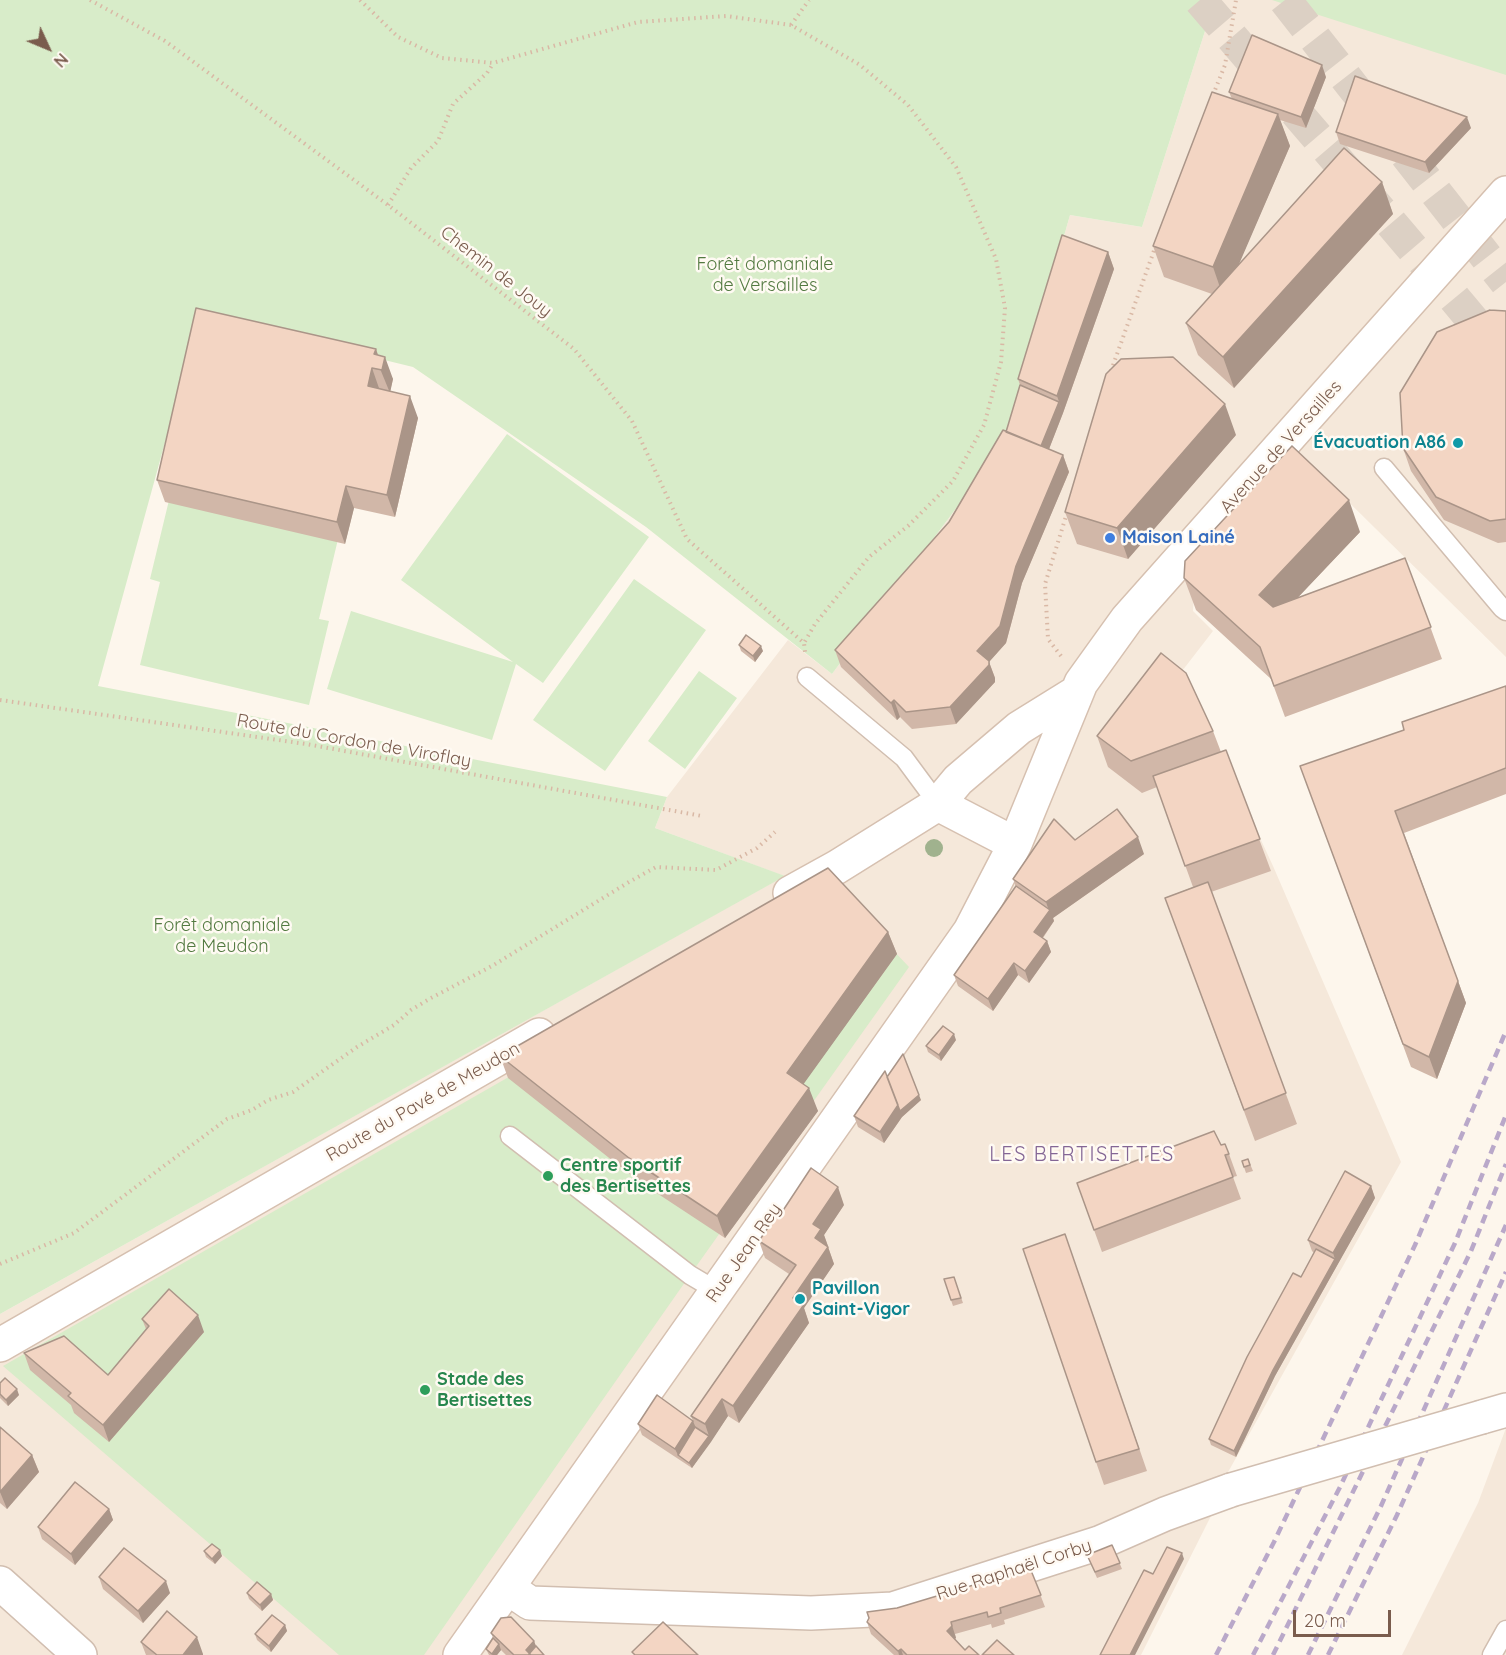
<!DOCTYPE html>
<html>
<head>
<meta charset="utf-8">
<style>
  body { margin:0 }
  #map { position:relative; width:1506px; height:1655px; overflow:hidden; background:#fdf6ec; font-family:Quicksand,sans-serif }
  canvas { display:block }
  .north { position:absolute; left:18px; top:18px; width:60px; height:60px; -webkit-text-stroke:4px #fffaf3; paint-order:stroke; rotate:134deg; font-size:16px; font-weight:700; line-height:24px; text-align:center; color:#7a5c4d }
  .north::after { content:''; display:block; margin:auto; width:21px; height:27px; background:#7a5c4d; clip-path:polygon(50% 0,100% 100%,50% 72%,0 100%) }
  .scale { position:absolute; left:1293px; top:1610px; width:98px; height:27px; box-sizing:border-box; border:3px solid #7a5c4d; border-top:0; padding-left:8px; font-size:18px; line-height:21px; white-space:nowrap; color:#7a5c4d; -webkit-text-stroke:4px #fffaf3; paint-order:stroke }
</style>
</head>
<body>
<div id="map">
<canvas width="1506" height="1655"></canvas>
<div class="north">N</div>
<div class="scale">20 m</div>
</div>
<script>
const ctx = document.querySelector('canvas').getContext('2d');
ctx.lineJoin = 'round';
function paint(path, color) {
  ctx.fillStyle = color;
  ctx.fill(path, 'evenodd');
}
function poly(rows) {
  const path = new Path2D();
  for (const r of rows) {
    path.moveTo(r[0], r[1]);
    for (let i = 2; i < r.length; i += 2) path.lineTo(r[i], r[i + 1]);
  }
  return path;
}
function trace(path, color, width, dash) {
  ctx.strokeStyle = color;
  ctx.lineWidth = width;
  ctx.lineCap = dash ? 'butt' : 'round';
  ctx.setLineDash(dash || []);
  ctx.stroke(path);
}
function write(font, color, halo, rows, align = 'center') {
  ctx.font = font + ' Quicksand,sans-serif';
  ctx.lineWidth = 5;
  ctx.setLineDash([]);
  ctx.textBaseline = 'middle';
  ctx.strokeStyle = halo;
  ctx.fillStyle = color;
  for (const [text, x, y, turn = 0] of rows) {
    ctx.save();
    ctx.translate(x, y);
    ctx.rotate((+turn || 0) * Math.PI / 180);
    ctx.textAlign = isNaN(turn) ? turn : align;
    if (halo) ctx.strokeText(text, 0, 0);
    ctx.fillText(text, 0, 0);
    ctx.restore();
  }
}
paint(poly([
  [1215,0,1506,0,1506,657,1310,464,1194,592,1193,611,1213,631,1172,684,1198,704,1273,866,1401,1162,1227,1474,1212,1514,1141,1655,0,1655,0,1314,784,876,655,828,667,797,788,640,832,674,1005,443,1070,215,1142,227],
  [1506,1428,1506,1655,1402,1655,1478,1503]
]), '#f5e8da');
paint(poly([
  [0,0,1215,0,1142,227,1070,215,1005,443,832,674,646,527,413,367,200,315,98,686,667,797,655,828,785,876,0,1314],
  [1272,0,1506,0,1506,75],
  [507,434,649,537,543,683,516,664,492,740,327,689,351,611,513,662,401,580],
  [170,496,339,535,319,619,329,621,309,705,140,665,160,582,150,579],
  [634,579,706,630,605,771,533,720],
  [699,671,737,698,685,769,648,741],
  [836,890,909,967,690,1275,424,1655,339,1655,3,1366]
]), '#d8ecc9');
trace(poly([
  [1200,0,1414,250,1506,360],
  [1285,0,1506,282]
]), '#dcd0c4', 33, [33, 16]);
const lane = poly([
  [1384,468,1502,608,1506,611],
  [807,677,904,758,938,804],
  [510,1136,690,1275,717,1291],
  [1492,1655,1506,1630]
]);
const street = poly([
  [1482,1417,1506,1410],
  [0,1583,80,1655],
  [508,1588,530,1603,811,1613,893,1609,1099,1543,1165,1514,1231,1490]
]);
const secondary = poly([
  [938,804,1015,844],
  [790,893,837,867,938,804,958,780,1019,728,1077,692],
  [0,1345,539,1035],
  [460,1655,970,931,1015,844,1081,683,1127,619,1506,193]
]);
trace(lane, '#d1beb0', 21);
trace(street, '#d1beb0', 36);
trace(secondary, '#d6c0b0', 36);
trace(poly([
  [90,0,165,41,388,205,574,349,632,421,687,539,804,643,805,652],
  [360,0,398,37,442,58,493,63,638,22,726,16,791,25,860,65,908,105,956,167,996,259,1005,308,1001,362,984,425,953,481,908,526,869,557,815,624,804,643],
  [791,25,809,0],
  [1213,95,1225,65,1236,0],
  [388,205,411,168,438,141,453,104,487,73,493,64],
  [1111,371,1156,245],
  [1061,656,1048,639,1045,584,1067,513],
  [0,700,306,744,702,816],
  [0,1264,74,1233,227,1119,252,1110,268,1100,293,1092,357,1047,394,1025,411,1010,431,998,492,966,629,882,656,867,716,870,757,848,775,832]
]), '#d9b8a5', 4, [1.5, 4.5]);
trace(lane, '#fff', 18);
trace(street, '#fff', 33);
trace(secondary, '#fff', 33);
trace(poly([
  [1216,1655,1274,1542,1415,1245,1506,1031],
  [1253,1655,1340,1487,1455,1243,1506,1115],
  [1273,1655,1471,1251,1506,1164],
  [1308,1655,1381,1506,1506,1225],
  [1328,1655,1397,1515,1506,1272]
]), '#b9a8c9', 4.5, [9, 6]);
const streetBridge = poly([
  [1231,1490,1482,1417]
]);
trace(streetBridge, '#d1beb0', 36, []);
trace(streetBridge, '#fff', 33);
ctx.fillStyle = '#a0b28e';
for (const [x, y] of [
  [934,848]
]) {
  ctx.beginPath();
  ctx.arc(x, y, 9, 0, 2 * Math.PI);
  ctx.fill();
}
paint(poly([
  [1326,77,1306,128,1280,120,1290,146,1238,265,1382,182,1393,214,1234,388,1198,355,1186,323,1212,294,1164,277,1153,246,1232,99,1229,92],
  [1471,128,1429,173,1340,144,1336,132],
  [1108,252,1114,269,1063,413,1049,449,1063,455,1069,472,1022,583,1006,643,989,662,995,678,995,682,956,724,912,729,900,717,897,720,841,667,835,650,949,522,1006,432,1020,385,1018,379],
  [1506,311,1506,542,1498,543,1444,520,1411,471,1403,448],
  [376,349,378,355,393,379,390,391,418,418,395,517,354,508,345,544,165,502,157,480],
  [1236,435,1128,559,1077,544,1065,512],
  [1360,532,1297,598,1405,558,1442,659,1285,717,1271,679,1196,610,1184,578],
  [739,645,763,651,755,662,741,651],
  [1506,686,1506,794,1404,833,1466,1003,1437,1079,1411,1067,1300,766,1404,730],
  [1213,731,1221,752,1226,750,1271,871,1211,892,1297,1124,1255,1141,1165,898,1193,887,1157,787,1142,793,1108,767,1097,736],
  [1075,840,1144,854,1053,918,1054,921,1043,938,1047,941,1051,952,1029,983,1018,975,993,1011,958,986,954,975,1016,887,1013,879],
  [888,932,897,954,803,1084,818,1111,725,1238,637,1180,508,1078,500,1056],
  [956,1040,941,1061,928,1052,926,1046],
  [887,1077,921,1100,902,1117,884,1143,858,1127,854,1116],
  [1221,1145,1229,1154,1237,1176,1233,1177,1241,1199,1102,1252,1077,1183],
  [1248,1159,1253,1171,1246,1173,1242,1161],
  [1371,1186,1375,1198,1275,1376,1236,1457,1211,1445,1209,1439,1314,1253,1312,1251,1308,1240],
  [844,1205,824,1235,834,1264,804,1308,809,1323,739,1423,728,1416,692,1468,642,1435,638,1424,693,1421,691,1416,789,1274,765,1258,759,1241],
  [1073,1257,1147,1471,1104,1485,1096,1462],
  [954,1277,963,1303,953,1306,951,1300],
  [142,1319,204,1332,109,1442,74,1413,71,1405,30,1370,24,1353,108,1375,146,1329],
  [0,1383,19,1395,8,1406,0,1398],
  [0,1427,32,1455,39,1472,7,1509,0,1503],
  [109,1509,113,1520,75,1565,42,1539,38,1527],
  [1112,1545,1122,1569,1097,1578,1087,1555],
  [204,1551,222,1556,215,1564,206,1557],
  [1030,1568,1045,1607,1004,1620,1005,1624,992,1628,991,1624,955,1634,956,1638,955,1639,965,1650,979,1655,894,1655,871,1634,867,1622,897,1608],
  [99,1577,170,1593,143,1623,103,1589],
  [247,1593,271,1594,273,1600,262,1611,249,1599],
  [285,1625,287,1631,271,1652,257,1640,255,1634],
  [491,1633,534,1641,536,1646,544,1655,506,1655,501,1650,497,1655,489,1655,486,1649,493,1638],
  [141,1642,203,1654,146,1655]
]), '#d1b7a8');
paint(poly([
  [1322,65,1326,77,1306,128,1301,117],
  [1278,114,1290,146,1224,299,1213,267],
  [1467,117,1471,128,1429,173,1425,162],
  [1382,182,1393,214,1234,388,1223,357],
  [1108,252,1114,269,1063,413,1057,396],
  [376,349,382,368,385,357,393,379,390,393,374,354],
  [372,368,380,391,368,386],
  [410,396,418,418,395,517,387,495],
  [1059,402,1063,413,1044,462,1039,450],
  [1225,404,1236,435,1128,559,1117,528],
  [1063,455,1069,472,1022,583,1006,643,989,662,995,678,995,682,956,724,950,707,977,651,1016,566],
  [346,486,354,508,345,544,337,522],
  [1349,500,1360,532,1271,626,1259,595],
  [761,646,763,651,755,662,753,656],
  [894,700,900,717,897,720,891,703],
  [1138,837,1144,854,1053,918,1054,921,1038,944,1034,932,1049,911,1046,902],
  [888,932,897,954,795,1096,787,1073],
  [1047,941,1051,952,1029,983,1025,971],
  [1014,963,1018,975,993,1011,988,999],
  [1458,981,1466,1003,1437,1079,1429,1057],
  [954,1034,956,1040,941,1061,939,1055],
  [809,1088,818,1111,725,1238,717,1216],
  [919,1095,921,1100,902,1117,884,1143,880,1132,898,1105],
  [1371,1186,1375,1198,1275,1376,1236,1457,1234,1451,1273,1370,1335,1259,1333,1253],
  [838,1187,844,1205,824,1235,828,1246,821,1256,815,1238,813,1224],
  [828,1247,834,1264,804,1308,809,1323,739,1423,733,1406,793,1298],
  [198,1315,204,1332,109,1442,103,1425],
  [17,1389,19,1395,8,1406,6,1400],
  [722,1399,728,1416,711,1442,705,1424],
  [693,1421,698,1433,678,1455,675,1449],
  [709,1436,711,1442,692,1468,689,1463],
  [32,1455,39,1472,7,1509,0,1492],
  [109,1509,113,1520,75,1565,71,1554],
  [220,1550,222,1556,215,1564,212,1559],
  [1182,1553,1184,1559,1135,1655,1130,1655],
  [166,1581,170,1593,143,1623,138,1611],
  [271,1594,273,1600,262,1611,260,1605],
  [951,1622,956,1638,951,1642,947,1631],
  [285,1625,287,1631,271,1652,269,1646],
  [197,1637,203,1654,203,1655,183,1655],
  [534,1641,538,1652,527,1655,526,1650],
  [499,1644,501,1650,497,1655,492,1655],
  [901,1649,903,1655,899,1655,898,1651]
]), '#aa9588');
const building = poly([
  [1252,35,1322,65,1301,117,1229,92,1252,35],
  [1355,76,1467,117,1425,162,1336,132,1355,76],
  [1212,92,1278,114,1213,267,1153,246,1212,92],
  [1344,148,1382,182,1223,357,1186,323,1344,148],
  [1062,235,1108,252,1057,396,1018,379,1062,235],
  [196,308,376,349,374,354,385,357,382,370,372,368,368,386,410,396,387,495,346,486,337,522,157,480,196,308],
  [1490,310,1506,311,1506,519,1490,521,1436,497,1403,448,1400,393,1437,332,1490,310],
  [1173,357,1225,404,1117,528,1065,512,1106,374,1121,359,1173,357],
  [1020,385,1059,402,1041,446,1006,432,1020,385],
  [1003,430,1063,455,1016,566,1000,626,977,651,989,661,989,665,950,707,906,712,894,700,891,703,835,650,949,522,1003,430],
  [1292,446,1349,500,1259,595,1273,607,1405,558,1431,627,1274,686,1260,647,1184,578,1185,561,1292,446],
  [746,635,761,646,753,656,739,645,746,635],
  [1161,653,1186,673,1213,731,1131,761,1097,736,1161,653],
  [1506,686,1506,768,1395,811,1458,981,1429,1057,1403,1044,1300,766,1404,730,1402,722,1506,686],
  [1226,750,1260,839,1185,866,1153,776,1226,750],
  [1117,809,1138,837,1046,902,1013,879,1054,819,1075,840,1117,809],
  [828,868,888,932,787,1073,809,1088,717,1216,629,1158,500,1056,828,868],
  [1208,882,1286,1093,1244,1110,1165,898,1208,882],
  [1016,886,1050,910,1034,932,1047,941,1025,971,1014,963,988,999,954,975,1016,886],
  [943,1026,954,1034,939,1055,926,1046,943,1026],
  [903,1054,919,1095,900,1111,887,1077,903,1054],
  [885,1071,898,1105,880,1132,854,1116,885,1071],
  [1214,1131,1221,1145,1225,1144,1229,1154,1225,1155,1233,1177,1094,1230,1077,1183,1214,1131],
  [1248,1159,1250,1165,1244,1167,1242,1161,1248,1159],
  [811,1168,838,1187,813,1224,821,1229,815,1238,828,1247,793,1298,803,1306,733,1406,722,1399,705,1424,691,1416,796,1265,759,1241,779,1211,782,1212,811,1168],
  [1345,1171,1371,1186,1333,1253,1308,1240,1345,1171],
  [1065,1234,1139,1449,1096,1462,1023,1249,1065,1234],
  [1316,1249,1335,1259,1273,1370,1234,1451,1209,1439,1247,1357,1293,1273,1301,1277,1316,1249],
  [954,1277,961,1298,951,1300,944,1279,954,1277],
  [169,1289,198,1315,103,1425,68,1396,71,1393,24,1353,64,1336,108,1375,149,1326,142,1319,169,1289],
  [5,1378,17,1389,6,1400,0,1394,0,1383,5,1378],
  [657,1395,693,1421,675,1449,638,1424,657,1395],
  [0,1427,32,1455,0,1492,0,1427],
  [695,1427,709,1436,689,1463,678,1455,695,1427],
  [75,1482,109,1509,71,1554,38,1527,75,1482],
  [212,1544,220,1550,212,1559,204,1551,212,1544],
  [1112,1545,1120,1563,1095,1572,1087,1555,1112,1545],
  [1167,1547,1182,1553,1130,1655,1100,1655,1144,1570,1153,1574,1167,1547],
  [124,1548,166,1581,138,1611,99,1577,124,1548],
  [1030,1568,1041,1595,1000,1608,1001,1613,988,1617,987,1612,951,1622,952,1626,947,1631,965,1650,969,1646,979,1655,907,1655,901,1649,898,1651,867,1622,869,1618,867,1612,897,1608,1030,1568],
  [257,1582,271,1594,260,1605,247,1593,257,1582],
  [167,1611,197,1637,183,1655,157,1655,141,1642,167,1611],
  [272,1615,285,1625,269,1646,255,1634,272,1615],
  [511,1617,534,1641,526,1650,531,1655,514,1655,491,1633,501,1618,511,1617],
  [663,1622,698,1655,635,1655,632,1652,663,1622],
  [493,1638,499,1644,492,1654,486,1649,493,1638],
  [997,1640,1014,1655,982,1655,997,1640],
  [536,1646,544,1655,531,1655,529,1654,536,1646]
]);
paint(building, '#f3d5c3');
trace(building, '#aa9588', 1.5);
for (const [x, y, r, color] of [
  [1458,443,6,"#0f9aa8"],
  [1110,538,6,"#3f7fe0"],
  [548,1176,6,"#2e9e5b"],
  [800,1299,6,"#0f9aa8"],
  [425,1390,6,"#2e9e5b"]
]) {
  const dot = new Path2D();
  dot.arc(x, y, r, 0, 2 * Math.PI);
  ctx.fillStyle = color;
  ctx.fill(dot);
  trace(dot, '#fffaf3', 2);
}
write('18px', '#537a41', '#fffaf3', [
  ["Forêt domaniale",765,265],
  ["de Versailles",765,286],
  ["Forêt domaniale",222,926],
  ["de Meudon",222,947]
]);
write('18px', '#7a5c4d', '#fffaf3', [
  ["Chemin de Jouy",496,272,38],
  ["Avenue de Versailles",1281,447,-48],
  ["Route du Cordon de Viroflay",354,741,10],
  ["Route du Pavé de Meudon",423,1102,-30],
  ["Rue Jean Rey",744,1253,-55],
  ["Rue Raphaël Corby",1014,1570,-18]
]);
write('bold 18px', '#0d838f', '#fffaf3', [
  ["Évacuation A86",1446,443],
  ["Pavillon",812,1289,"left"],
  ["Saint-Vigor",812,1310,"left"]
], 'right');
write('bold 18px', '#366cbe', '#fffaf3', [
  ["Maison Lainé",1122,538]
], 'left');
write('bold 18px', '#27864d', '#fffaf3', [
  ["Centre sportif",560,1166],
  ["des Bertisettes",560,1187],
  ["Stade des",437,1380],
  ["Bertisettes",437,1401]
], 'left');
ctx.letterSpacing = '1.5px';
write('20px', '#846695', '#fffaf3', [
  ["LES BERTISETTES",1082,1155]
]);
ctx.letterSpacing = '0px';
</script>
</body>
</html>
